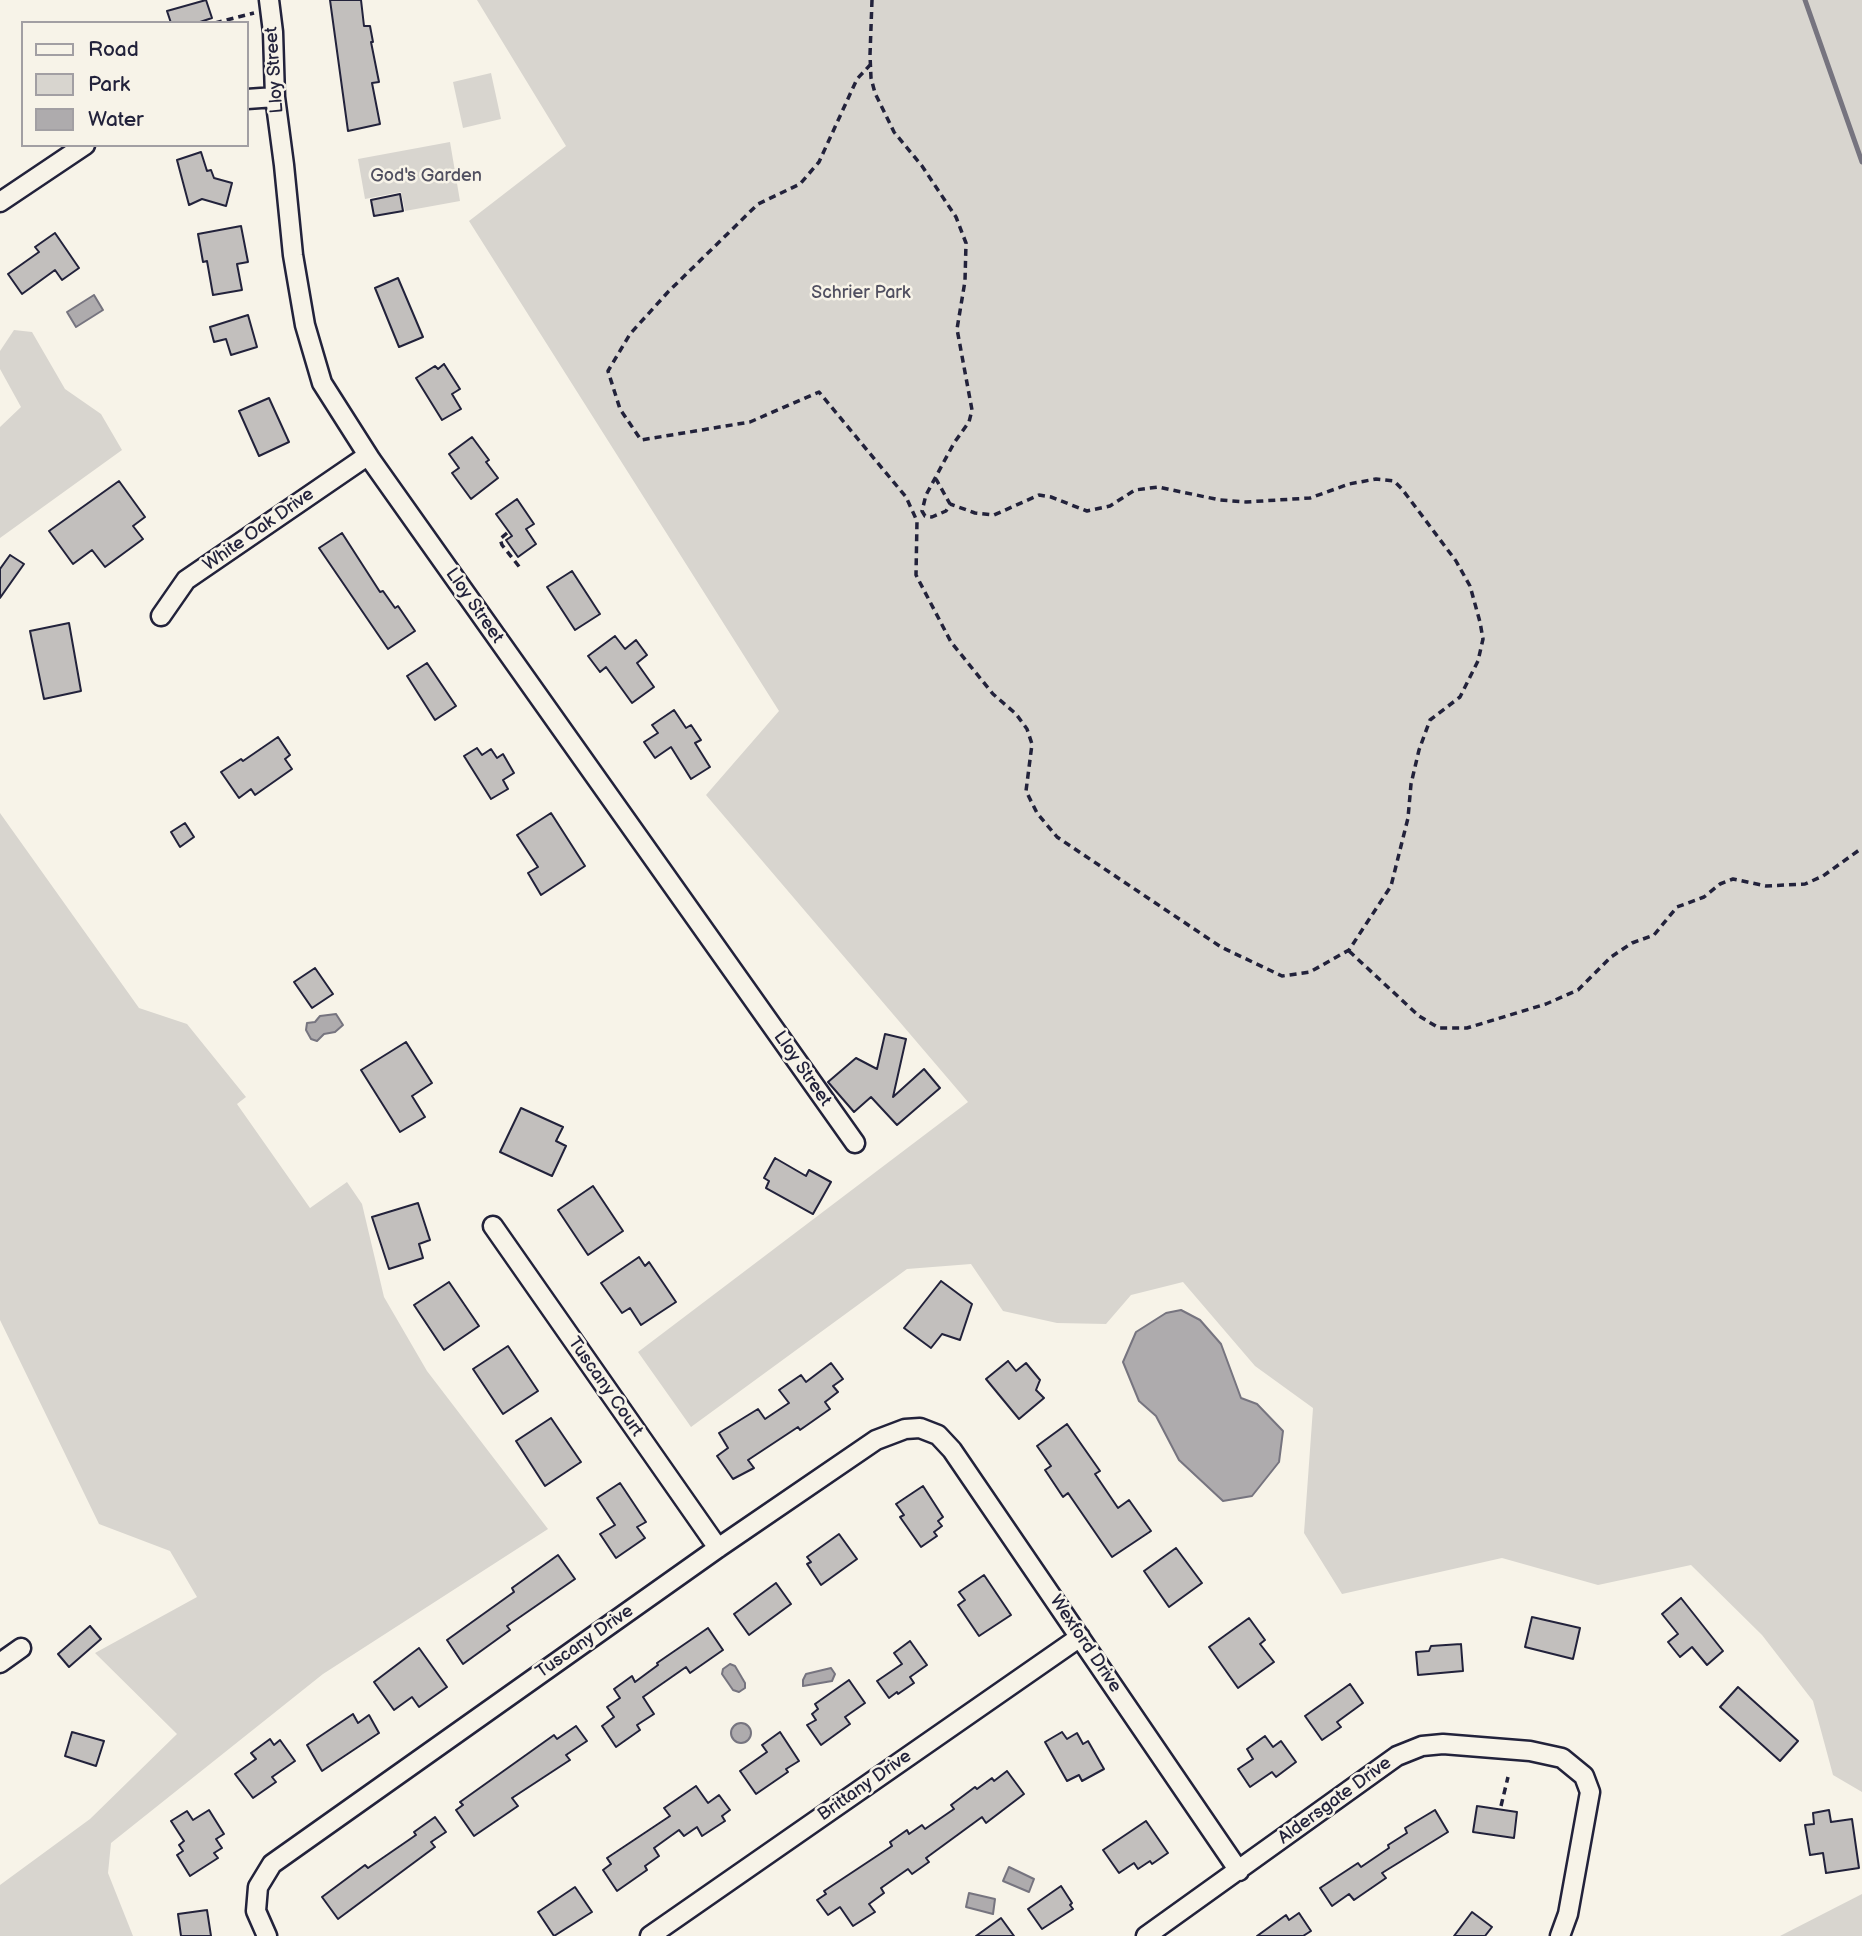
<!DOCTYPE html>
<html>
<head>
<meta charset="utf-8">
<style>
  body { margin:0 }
  #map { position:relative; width:1862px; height:1936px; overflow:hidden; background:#f7f3e8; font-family:"Balsamiq Sans",sans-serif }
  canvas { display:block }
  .legend { position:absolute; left:21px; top:21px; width:228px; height:126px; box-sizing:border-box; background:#f7f3e8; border:2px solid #a29fa3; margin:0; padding:9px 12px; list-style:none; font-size:21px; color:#22223b }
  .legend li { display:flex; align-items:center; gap:14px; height:35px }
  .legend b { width:35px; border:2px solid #a29fa3 }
</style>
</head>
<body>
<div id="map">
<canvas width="1862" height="1936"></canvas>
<ul class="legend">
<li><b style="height:9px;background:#f7f3e8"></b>Road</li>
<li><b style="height:19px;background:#d8d5cf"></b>Park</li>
<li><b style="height:19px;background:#aeabad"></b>Water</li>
</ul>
</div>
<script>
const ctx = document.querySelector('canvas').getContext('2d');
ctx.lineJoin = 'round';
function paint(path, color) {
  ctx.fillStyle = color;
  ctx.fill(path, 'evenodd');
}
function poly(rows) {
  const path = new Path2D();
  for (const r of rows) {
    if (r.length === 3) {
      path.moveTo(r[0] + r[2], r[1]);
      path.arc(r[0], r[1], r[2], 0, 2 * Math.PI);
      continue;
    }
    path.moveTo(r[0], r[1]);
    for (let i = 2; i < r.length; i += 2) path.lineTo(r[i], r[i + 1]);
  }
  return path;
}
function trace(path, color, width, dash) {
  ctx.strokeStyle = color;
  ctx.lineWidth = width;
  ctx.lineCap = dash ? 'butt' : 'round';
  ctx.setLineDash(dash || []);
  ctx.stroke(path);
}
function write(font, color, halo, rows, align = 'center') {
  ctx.font = font + ' "Balsamiq Sans",sans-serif';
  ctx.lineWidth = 5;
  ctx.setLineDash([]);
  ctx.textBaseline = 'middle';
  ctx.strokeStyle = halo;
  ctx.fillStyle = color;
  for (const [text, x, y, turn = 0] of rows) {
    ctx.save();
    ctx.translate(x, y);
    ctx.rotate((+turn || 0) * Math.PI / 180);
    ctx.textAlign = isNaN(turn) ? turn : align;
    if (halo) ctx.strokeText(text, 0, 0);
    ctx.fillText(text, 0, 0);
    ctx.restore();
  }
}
paint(poly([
  [477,0,1862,0,1862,1792,1833,1775,1813,1701,1762,1635,1691,1565,1598,1585,1502,1558,1342,1594,1304,1533,1313,1408,1255,1366,1183,1282,1131,1295,1106,1324,1057,1323,1003,1311,971,1264,907,1269,691,1427,638,1352,968,1102,706,795,779,711,469,221,566,146],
  [491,73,501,119,463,128,453,82],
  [450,142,460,201,405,211,401,192,365,199,358,159],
  [14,330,32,332,65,389,101,414,122,450,0,538,0,427,21,407,0,369,0,351],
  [0,813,139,1008,187,1024,246,1097,237,1104,310,1208,347,1182,362,1204,384,1297,427,1371,548,1529,323,1674,111,1843,108,1873,133,1936,0,1936,0,1885,90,1819,177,1734,95,1653,197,1597,170,1551,99,1524,0,1320],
  [1862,1894,1862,1936,1780,1936]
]), '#d8d5cf');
const water = poly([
  [94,295,103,310,76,327,67,312,94,295],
  [336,1014,343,1025,335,1032,324,1034,317,1041,311,1039,306,1030,307,1023,315,1022,320,1016,336,1014],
  [1181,1310,1200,1320,1221,1344,1241,1398,1257,1404,1283,1431,1279,1462,1252,1496,1223,1501,1179,1460,1156,1416,1139,1401,1123,1362,1136,1332,1166,1313,1181,1310],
  [730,1664,735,1666,745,1683,745,1688,739,1692,733,1690,722,1674,723,1669,730,1664],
  [831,1668,835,1674,832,1681,803,1686,803,1680,806,1674,831,1668],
  [741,1733,10],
  [1009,1867,1034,1879,1029,1892,1003,1881,1009,1867],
  [969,1893,995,1899,993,1914,966,1907,969,1893]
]);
paint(water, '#aeabad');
trace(water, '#76747f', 2);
trace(poly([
  [1805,0,1862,162]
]), '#76747f', 5);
const building = poly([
  [206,0,212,18,197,23,171,23,167,11,206,0],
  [330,0,361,0,364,26,370,26,373,42,371,42,379,82,372,83,380,124,348,131,330,0],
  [201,152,207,171,211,170,214,178,232,183,226,206,202,199,189,205,177,160,201,152],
  [400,194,403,211,374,216,371,200,400,194],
  [241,226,248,262,237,264,242,290,213,295,207,261,203,262,198,234,241,226],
  [55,233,79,268,62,280,55,270,22,294,8,274,39,252,35,247,55,233],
  [398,278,423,337,399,347,375,288,398,278],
  [248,315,257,347,231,355,226,339,214,342,210,327,248,315],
  [444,364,460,389,452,394,461,409,442,420,416,378,435,366,438,369,444,364],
  [269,398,289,442,259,456,239,411,269,398],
  [472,437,489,460,486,462,498,478,471,499,452,473,459,468,449,454,472,437],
  [119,481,145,517,133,526,143,539,105,567,92,550,73,564,49,531,119,481],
  [517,499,534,524,526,529,536,544,518,557,506,540,512,536,496,514,517,499],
  [342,533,380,592,383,591,395,608,398,606,415,631,388,649,319,548,342,533],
  [10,555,24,564,0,598,0,569,10,555],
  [572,571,600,614,575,630,547,587,572,571],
  [69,623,81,691,44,699,30,631,69,623],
  [615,636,625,649,636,640,647,655,637,663,654,687,632,703,606,667,600,672,588,656,615,636],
  [427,663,456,706,435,720,407,676,427,663],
  [674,710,686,728,691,725,701,740,695,743,710,767,691,779,671,747,655,758,644,742,658,733,652,725,674,710],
  [278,737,290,755,285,759,292,769,255,795,251,789,239,798,221,772,241,759,243,761,278,737],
  [477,748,482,755,491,749,497,758,503,754,514,773,503,780,508,789,491,799,464,756,477,748],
  [551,813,585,866,541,895,528,873,538,867,517,835,551,813],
  [185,823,194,837,180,847,171,832,185,823],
  [315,968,333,994,312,1008,294,982,315,968],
  [885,1034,906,1039,893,1097,924,1069,940,1088,897,1125,871,1097,854,1112,828,1082,856,1058,877,1069,885,1034],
  [406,1042,432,1083,412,1096,425,1117,400,1132,361,1070,406,1042],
  [521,1108,563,1127,556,1141,566,1146,552,1176,500,1152,521,1108],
  [775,1158,806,1176,809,1170,831,1182,813,1214,766,1188,769,1181,764,1178,775,1158],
  [593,1186,623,1231,588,1255,558,1210,593,1186],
  [418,1203,430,1240,419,1244,423,1258,389,1269,372,1217,418,1203],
  [639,1257,645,1266,649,1262,676,1302,641,1325,630,1308,622,1313,601,1283,639,1257],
  [941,1281,972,1304,960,1340,942,1334,931,1348,904,1328,941,1281],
  [449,1282,479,1326,444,1350,414,1305,449,1282],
  [508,1346,538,1391,503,1414,473,1369,508,1346],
  [1008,1361,1016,1371,1026,1363,1040,1380,1036,1390,1044,1398,1019,1419,986,1379,1008,1361],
  [831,1363,843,1379,833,1386,838,1392,825,1402,830,1409,800,1430,798,1427,748,1460,754,1468,733,1479,717,1456,728,1448,719,1433,758,1409,765,1419,789,1403,779,1390,801,1375,806,1382,831,1363],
  [551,1418,581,1462,545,1486,516,1441,551,1418],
  [1067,1424,1100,1471,1095,1474,1118,1508,1129,1500,1151,1531,1112,1557,1068,1493,1063,1497,1045,1470,1051,1466,1037,1446,1067,1424],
  [620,1483,646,1522,637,1527,645,1538,616,1558,600,1534,615,1525,597,1498,620,1483],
  [923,1486,943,1517,938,1521,942,1526,934,1532,937,1536,921,1547,900,1517,904,1515,896,1504,923,1486],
  [839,1534,857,1559,821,1585,807,1564,811,1562,807,1557,839,1534],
  [1176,1548,1202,1583,1169,1607,1144,1571,1176,1548],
  [558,1555,575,1579,507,1626,510,1630,463,1664,447,1640,514,1592,512,1588,558,1555],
  [984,1575,1011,1615,979,1636,958,1605,965,1600,959,1592,984,1575],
  [776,1583,791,1604,749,1635,734,1614,776,1583],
  [1681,1598,1723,1651,1707,1665,1692,1647,1680,1657,1668,1642,1678,1634,1662,1614,1681,1598],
  [1532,1617,1580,1628,1573,1659,1525,1647,1532,1617],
  [1249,1618,1265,1640,1260,1644,1274,1662,1238,1688,1209,1647,1249,1618],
  [90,1626,101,1639,69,1667,58,1654,90,1626],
  [708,1628,723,1650,690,1673,686,1667,643,1697,654,1714,637,1725,640,1730,616,1747,602,1726,614,1717,607,1707,620,1698,614,1689,632,1676,635,1682,658,1665,657,1663,708,1628],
  [910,1641,927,1665,910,1677,914,1683,898,1694,897,1692,889,1698,877,1681,902,1664,894,1653,910,1641],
  [1461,1644,1463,1671,1418,1675,1416,1652,1429,1651,1431,1646,1461,1644],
  [419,1648,447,1687,419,1707,412,1697,394,1710,374,1682,419,1648],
  [849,1680,865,1703,845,1717,850,1724,821,1745,807,1725,816,1720,812,1714,818,1709,815,1704,849,1680],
  [1350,1684,1363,1703,1337,1722,1341,1727,1322,1740,1305,1716,1350,1684],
  [1738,1687,1798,1741,1780,1761,1720,1707,1738,1687],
  [353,1714,358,1723,369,1715,379,1733,322,1771,307,1745,353,1714],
  [576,1726,587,1741,566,1755,570,1760,512,1798,518,1806,474,1836,456,1810,463,1805,460,1802,554,1735,557,1739,576,1726],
  [72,1732,104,1741,96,1766,65,1756,72,1732],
  [780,1732,799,1761,786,1769,788,1772,756,1794,740,1771,767,1752,762,1745,780,1732],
  [1062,1732,1067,1739,1077,1733,1083,1744,1088,1741,1104,1769,1082,1781,1079,1775,1067,1781,1045,1742,1062,1732],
  [1265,1736,1273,1747,1281,1741,1296,1762,1276,1777,1272,1772,1250,1787,1238,1769,1253,1759,1247,1749,1265,1736],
  [270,1739,274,1745,280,1740,295,1761,272,1777,276,1782,253,1798,235,1774,256,1759,251,1753,270,1739],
  [1007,1771,1024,1794,986,1823,982,1817,926,1858,929,1862,912,1874,908,1869,881,1888,884,1893,869,1904,875,1912,853,1926,840,1907,828,1915,817,1900,826,1894,824,1891,892,1846,890,1842,907,1830,909,1834,922,1825,925,1829,954,1809,951,1805,975,1787,977,1789,992,1778,994,1781,1007,1771],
  [696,1786,708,1803,719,1795,730,1810,722,1816,725,1821,702,1836,697,1827,684,1836,679,1830,654,1848,659,1856,645,1866,647,1870,617,1891,603,1870,611,1864,607,1858,670,1816,664,1808,696,1786],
  [1477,1806,1517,1812,1514,1838,1473,1832,1477,1806],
  [209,1810,224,1834,216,1839,222,1848,214,1853,218,1858,190,1876,177,1855,183,1851,179,1845,184,1841,171,1821,187,1811,193,1820,209,1810],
  [1435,1810,1448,1832,1382,1873,1386,1878,1354,1900,1349,1894,1332,1906,1320,1888,1358,1863,1361,1867,1389,1848,1388,1845,1407,1833,1405,1828,1435,1810],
  [1829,1810,1831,1822,1852,1819,1859,1868,1826,1873,1823,1853,1810,1855,1805,1825,1814,1824,1813,1813,1829,1810],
  [435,1817,446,1832,431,1842,435,1847,338,1919,322,1897,365,1865,368,1868,416,1835,414,1832,435,1817],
  [1146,1821,1168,1853,1152,1864,1150,1861,1138,1869,1134,1863,1119,1873,1103,1850,1146,1821],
  [1061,1886,1072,1903,1070,1905,1073,1909,1042,1929,1028,1909,1061,1886],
  [575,1887,592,1912,554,1936,538,1912,575,1887],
  [207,1910,211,1936,181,1936,178,1914,207,1910],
  [1472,1912,1492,1927,1485,1936,1454,1936,1472,1912],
  [1299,1913,1311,1931,1303,1936,1257,1936,1286,1915,1289,1920,1299,1913],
  [1001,1918,1014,1936,976,1936,1001,1918]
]);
paint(building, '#c2bfbd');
trace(building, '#22223b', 2);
const street = poly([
  [269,0,273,32,275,97,284,165,293,255,305,325,322,383,371,460,855,1143],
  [247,99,275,97],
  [0,202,85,145],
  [161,616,186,580,367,456],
  [493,1226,718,1548],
  [0,1663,21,1648],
  [267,1936,256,1911,258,1887,272,1864,718,1548,876,1440,905,1429,920,1428,938,1435,952,1450,1239,1871],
  [650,1936,1080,1637],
  [1146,1936,1397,1756,1422,1746,1443,1744,1530,1751,1562,1758,1584,1776,1590,1792,1568,1914,1560,1936]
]);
trace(street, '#22223b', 23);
trace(poly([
  [872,0,870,55,871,78,875,93,894,132,922,166,956,217,966,243,965,281,957,329,972,410,969,422,954,443,926,495,922,511,925,516,932,517,946,511,950,504,936,479],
  [215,23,254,13],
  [871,64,857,79,819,162,800,184,758,204,668,292,630,334,608,371,620,409,641,440,750,422,819,392,906,497,917,521,916,575,951,642,993,694,1016,714,1027,729,1032,744,1026,791,1037,813,1057,837,1221,947,1282,976,1310,972,1349,950,1391,886,1408,818,1411,784,1419,750,1430,720,1460,697,1478,661,1483,639,1480,622,1470,586,1456,561,1402,489,1394,481,1376,479,1349,484,1310,498,1246,502,1220,500,1158,487,1135,490,1110,506,1087,511,1051,497,1039,495,994,515,975,513,950,504],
  [507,533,500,539,502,545,521,569],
  [1349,951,1419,1016,1439,1028,1467,1028,1546,1004,1578,990,1611,957,1632,943,1654,935,1677,907,1704,897,1720,884,1733,879,1766,886,1805,884,1823,876,1862,848],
  [1501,1806,1508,1777]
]), '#22223b', 3.5, [7, 5]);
trace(street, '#f7f3e8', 18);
write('18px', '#22223b', '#f7f3e8', [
  ["Lloy Street",275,70,-94],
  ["White Oak Drive",259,530,-35],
  ["Lloy Street",474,606,55],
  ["Lloy Street",802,1069,55],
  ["Tuscany Court",605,1387,55],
  ["Tuscany Drive",585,1642,-35],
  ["Wexford Drive",1085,1644,56],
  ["Brittany Drive",865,1786,-35],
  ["Aldersgate Drive",1335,1801,-36]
]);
write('18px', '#504f60', '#f7f3e8', [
  ["God's Garden",426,176],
  ["Schrier Park",861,293]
]);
</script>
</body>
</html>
